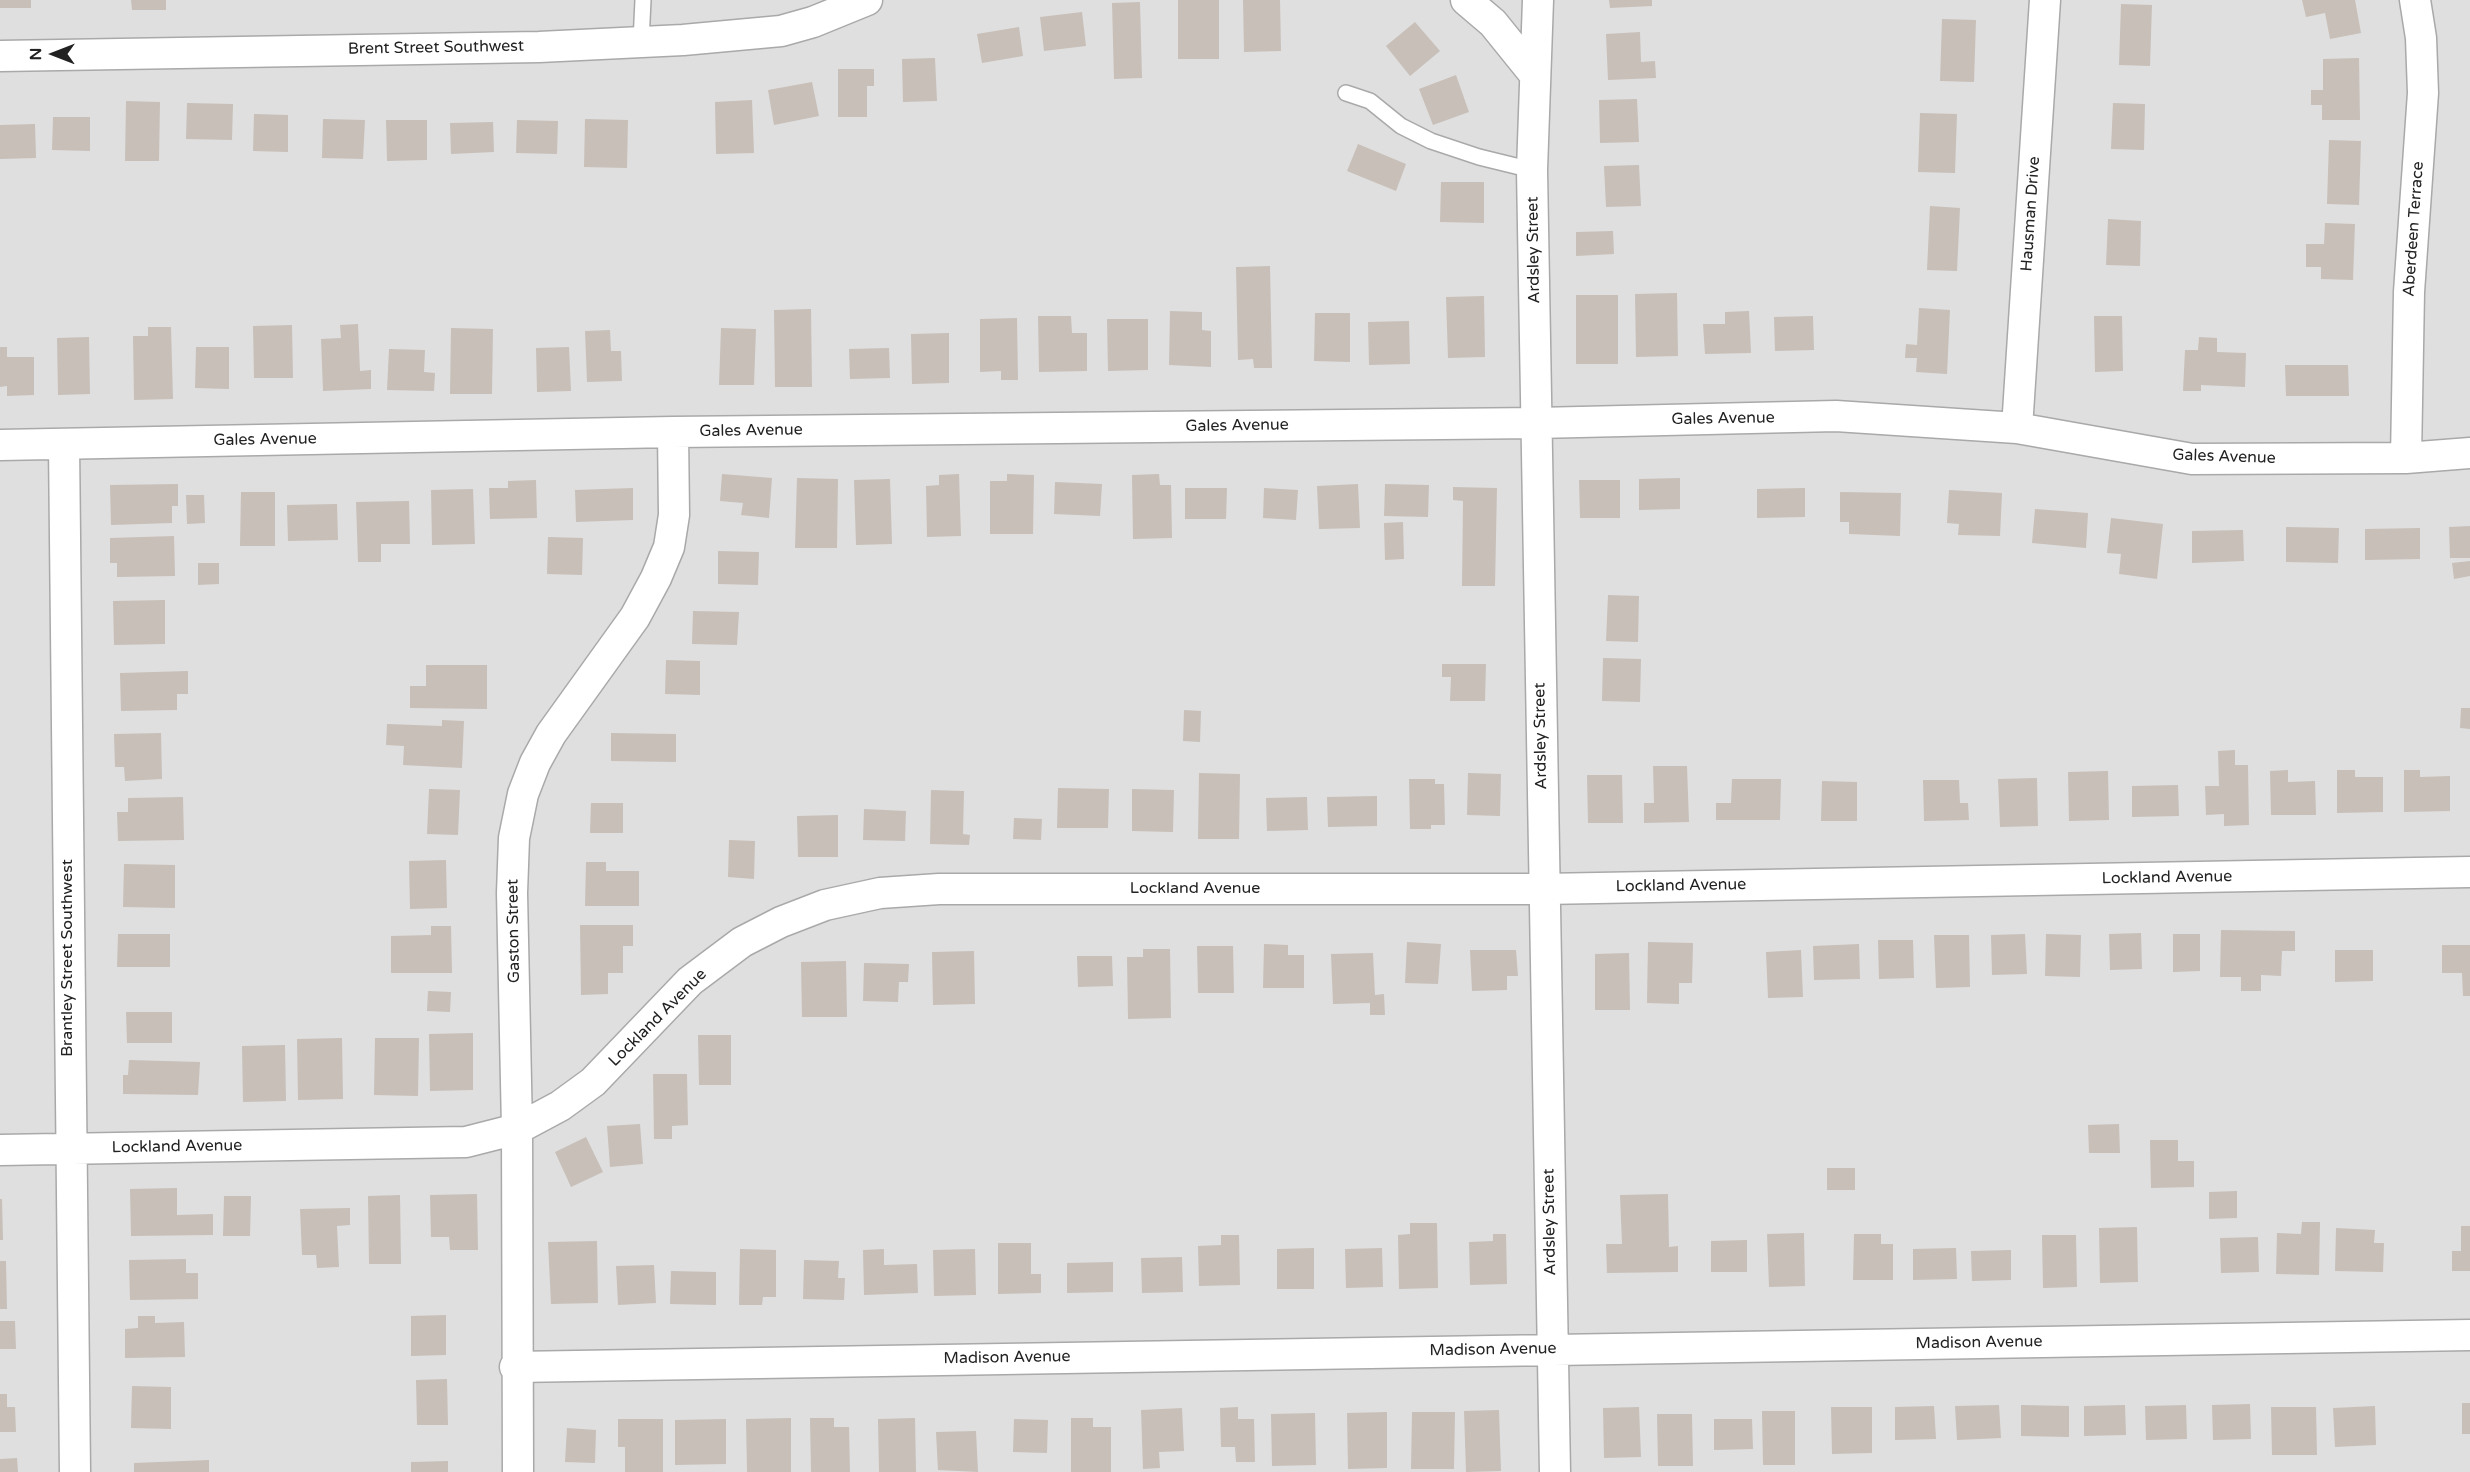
<!DOCTYPE html>
<html>
<head>
<meta charset="utf-8">
<style>
  body { margin:0 }
  #map { position:relative; width:2470px; height:1472px; overflow:hidden; background:#f2efe9; font-family:"Varela Round",sans-serif }
  canvas { display:block }
  .north { position:absolute; left:24px; top:24px; width:60px; height:60px; -webkit-text-stroke:4px #fff; paint-order:stroke; rotate:270deg; font-size:16px; font-weight:700; line-height:24px; text-align:center; color:#222 }
  .north::after { content:''; display:block; margin:auto; width:21px; height:27px; background:#222; clip-path:polygon(50% 0,100% 100%,50% 72%,0 100%) }
</style>
</head>
<body>
<div id="map">
<canvas width="2470" height="1472"></canvas>
<div class="north">N</div>
</div>
<script>
const ctx = document.querySelector('canvas').getContext('2d');
ctx.lineJoin = 'round';
function paint(path, color) {
  ctx.fillStyle = color;
  ctx.fill(path, 'evenodd');
}
function poly(rows) {
  const path = new Path2D();
  for (const r of rows) {
    path.moveTo(r[0], r[1]);
    for (let i = 2; i < r.length; i += 2) path.lineTo(r[i], r[i + 1]);
  }
  return path;
}
function trace(path, color, width, dash) {
  ctx.strokeStyle = color;
  ctx.lineWidth = width;
  ctx.lineCap = dash ? 'butt' : 'round';
  ctx.setLineDash(dash || []);
  ctx.stroke(path);
}
function write(font, color, halo, rows, align = 'center') {
  ctx.font = font + ' "Varela Round",sans-serif';
  ctx.lineWidth = 4.5;
  ctx.setLineDash([]);
  ctx.textBaseline = 'middle';
  ctx.strokeStyle = halo;
  ctx.fillStyle = color;
  for (const [text, x, y, turn = 0] of rows) {
    ctx.save();
    ctx.translate(x, y);
    ctx.rotate((+turn || 0) * Math.PI / 180);
    ctx.textAlign = isNaN(turn) ? turn : align;
    if (halo) ctx.strokeText(text, 0, 0);
    ctx.fillText(text, 0, 0);
    ctx.restore();
  }
}
paint(poly([
  [0,0,2470,0,2470,1472,0,1472]
]), '#e0dfdf');
paint(poly([
  [0,0,31,0,31,8,0,8],
  [131,0,166,0,166,10,132,10],
  [1178,0,1219,0,1219,59,1178,59],
  [1243,0,1280,0,1281,51,1244,52],
  [1609,0,1652,0,1652,6,1610,8],
  [2302,0,2355,0,2361,33,2330,39,2325,13,2306,17],
  [1140,2,1142,78,1114,79,1112,3],
  [2121,4,2152,5,2150,66,2119,65],
  [1082,12,1086,46,1044,51,1040,17],
  [1942,19,1976,20,1974,82,1940,81],
  [1415,22,1440,51,1410,76,1386,46],
  [1019,27,1023,56,982,63,977,34],
  [1640,32,1641,62,1655,61,1656,78,1608,80,1606,34],
  [935,58,937,101,903,102,902,59],
  [2359,58,2360,120,2322,120,2322,105,2311,105,2311,90,2323,90,2323,59],
  [838,69,874,69,874,86,867,86,867,117,838,117],
  [1456,75,1469,112,1433,125,1419,89],
  [812,82,819,116,774,125,768,90],
  [1637,99,1639,142,1600,143,1599,100],
  [752,100,754,153,716,154,715,102],
  [126,101,160,102,159,161,125,161],
  [187,103,233,104,232,140,186,139],
  [2113,103,2145,104,2144,150,2111,149],
  [1920,113,1957,114,1955,173,1918,172],
  [254,114,288,115,288,152,253,151],
  [53,117,90,117,90,151,52,150],
  [323,119,365,120,363,159,322,158],
  [585,119,628,120,627,168,584,167],
  [386,120,427,120,427,160,387,161],
  [517,120,558,121,557,154,516,153],
  [493,122,494,152,451,154,450,123],
  [35,124,36,158,0,159,0,125],
  [2329,140,2361,141,2359,205,2327,204],
  [1358,144,1406,164,1396,191,1347,171],
  [1639,165,1641,206,1606,207,1604,166],
  [1441,182,1484,182,1484,223,1440,222],
  [1930,206,1960,208,1957,271,1927,270],
  [2108,219,2141,221,2140,266,2106,265],
  [2325,223,2355,224,2353,280,2321,279,2321,267,2306,267,2306,244,2324,244],
  [1613,231,1614,254,1576,256,1576,232],
  [1270,266,1272,368,1254,368,1253,359,1238,360,1236,267],
  [1677,293,1678,356,1636,357,1635,294],
  [1576,295,1618,295,1618,364,1576,364],
  [1484,296,1485,357,1448,358,1446,297],
  [1919,308,1950,310,1947,374,1916,372,1917,358,1905,358,1906,344,1917,345],
  [811,309,812,387,775,387,774,310],
  [1170,311,1202,312,1202,330,1211,331,1211,367,1169,365],
  [1749,311,1751,353,1705,354,1703,324,1725,324,1725,312],
  [1315,313,1350,313,1350,362,1314,361],
  [1038,316,1071,316,1072,333,1087,333,1087,371,1039,372],
  [1813,316,1814,350,1775,351,1774,317],
  [2094,316,2122,316,2123,371,2095,372],
  [1017,318,1018,380,1001,380,1001,371,980,372,980,319],
  [1107,319,1148,319,1148,370,1108,371],
  [1409,321,1410,364,1369,365,1368,322],
  [358,324,360,371,371,370,371,389,323,391,321,339,341,338,340,325],
  [292,325,293,378,254,378,253,326],
  [148,327,171,327,173,399,134,400,133,336,148,336],
  [451,328,493,329,492,394,450,394],
  [721,328,756,329,754,385,719,385],
  [610,330,611,351,621,351,622,381,587,382,585,331],
  [949,333,949,383,912,384,911,334],
  [89,337,90,394,58,395,57,338],
  [2199,337,2217,338,2217,352,2246,353,2245,387,2201,385,2201,391,2183,391,2185,350,2198,350],
  [0,347,7,347,7,357,34,357,34,395,7,396,7,386,0,387],
  [196,347,229,347,229,389,195,388],
  [569,347,571,391,537,392,536,348],
  [889,348,890,378,850,379,849,349],
  [389,349,425,350,424,372,435,373,434,391,387,390],
  [2285,365,2348,365,2349,396,2286,396],
  [722,474,772,478,769,518,741,515,743,503,720,501],
  [959,474,961,536,927,537,926,486,939,485,939,475],
  [1007,474,1034,475,1033,534,990,534,990,481,1007,481],
  [1159,474,1160,485,1171,485,1172,538,1133,539,1132,475],
  [797,478,838,479,837,548,795,548],
  [1680,478,1680,509,1639,510,1639,479],
  [890,479,892,544,856,545,854,480],
  [536,480,537,518,490,519,489,488,508,488,508,481],
  [1579,480,1620,480,1620,518,1580,518],
  [1055,482,1102,484,1100,516,1054,514],
  [178,484,178,506,172,506,172,523,111,525,110,485],
  [1358,484,1360,528,1319,529,1317,486],
  [1385,484,1429,485,1428,517,1384,516],
  [1453,487,1497,488,1495,586,1462,586,1463,501,1453,500],
  [633,488,633,520,576,522,575,490],
  [1185,488,1227,488,1226,519,1185,519],
  [1264,488,1298,490,1296,520,1263,518],
  [1805,488,1805,517,1757,518,1757,489],
  [473,489,475,544,432,545,431,490],
  [1949,490,2002,493,2000,536,1958,535,1959,524,1947,523],
  [241,492,275,492,275,546,240,546],
  [1840,492,1901,493,1900,536,1849,534,1849,522,1840,522],
  [186,495,204,495,205,523,187,524],
  [409,501,410,544,381,544,381,562,358,562,356,502],
  [337,504,338,540,288,541,287,505],
  [2035,509,2088,513,2086,548,2032,543],
  [2111,518,2163,524,2157,579,2119,574,2121,554,2107,553],
  [1403,522,1404,559,1385,560,1384,523],
  [2470,526,2470,558,2450,558,2449,527],
  [2286,527,2339,528,2338,563,2286,562],
  [2420,528,2420,559,2365,560,2365,529],
  [2243,530,2244,561,2192,563,2192,531],
  [174,536,175,576,117,577,117,563,110,563,110,538],
  [548,537,583,538,582,575,547,574],
  [718,551,759,552,758,585,718,584],
  [2470,561,2470,576,2454,579,2452,563],
  [198,563,219,563,219,584,198,585],
  [1608,595,1639,596,1638,642,1606,641],
  [165,600,165,644,114,645,113,601],
  [693,611,739,612,737,645,692,644],
  [1603,658,1641,659,1640,702,1602,701],
  [666,660,700,661,700,695,665,694],
  [1442,664,1486,664,1485,701,1450,701,1451,677,1442,677],
  [426,665,487,665,487,709,410,708,410,686,426,686],
  [188,671,188,694,177,694,177,710,121,711,120,673],
  [2461,708,2470,708,2470,729,2460,728],
  [1184,710,1201,711,1200,742,1183,741],
  [442,720,464,721,462,768,403,765,404,746,386,745,387,724,442,726],
  [161,733,162,779,125,781,124,767,115,767,114,734],
  [611,733,676,734,676,762,611,761],
  [2235,750,2235,765,2248,765,2249,825,2224,826,2224,814,2206,815,2205,786,2219,786,2218,751],
  [1653,766,1687,766,1689,822,1644,823,1644,803,1654,803],
  [2288,770,2288,782,2315,781,2316,815,2271,815,2270,771],
  [2337,770,2355,770,2355,777,2383,777,2383,812,2337,813],
  [2404,770,2420,770,2420,777,2450,776,2450,811,2404,812],
  [2108,771,2109,820,2069,821,2068,772],
  [1199,773,1240,774,1239,839,1198,839],
  [1468,773,1501,774,1500,816,1467,815],
  [1587,775,1622,775,1623,823,1588,823],
  [2037,778,2038,826,2000,827,1998,779],
  [1409,779,1435,779,1435,784,1444,784,1445,825,1431,825,1431,829,1410,829],
  [1732,779,1781,779,1780,820,1716,820,1716,803,1731,803],
  [1923,780,1959,780,1960,803,1968,803,1969,820,1924,821],
  [1822,781,1857,782,1857,821,1821,821],
  [2178,785,2179,816,2132,817,2132,786],
  [1058,788,1109,789,1108,828,1057,828],
  [429,789,460,790,458,835,427,834],
  [1132,789,1174,790,1173,832,1132,831],
  [931,790,964,791,963,834,970,835,969,845,930,844],
  [1377,796,1377,826,1328,827,1327,797],
  [183,797,184,840,118,841,117,812,128,812,128,798],
  [1307,797,1308,830,1267,831,1266,798],
  [591,803,623,803,623,833,590,833],
  [864,809,906,811,905,841,863,840],
  [838,815,838,857,798,857,797,816],
  [1014,818,1042,819,1041,840,1013,839],
  [729,840,755,841,754,879,728,877],
  [446,860,447,908,410,909,409,861],
  [586,862,606,862,606,871,639,871,639,906,585,906],
  [124,864,175,865,175,908,123,907],
  [580,925,633,925,633,946,623,946,623,973,608,973,608,994,581,995],
  [431,926,451,926,452,973,391,973,391,936,431,935],
  [2221,930,2295,931,2295,951,2282,951,2281,976,2261,975,2261,991,2241,991,2241,977,2220,977],
  [2141,933,2142,969,2110,970,2109,934],
  [118,934,170,934,170,967,117,967],
  [2025,934,2027,974,1992,975,1991,935],
  [2046,934,2081,935,2080,977,2045,976],
  [2173,934,2200,934,2200,971,2173,972],
  [1934,935,1969,935,1970,987,1936,988],
  [1878,940,1913,940,1914,978,1879,979],
  [1407,942,1441,944,1438,984,1405,983],
  [1648,942,1693,943,1692,983,1679,983,1679,1004,1647,1003],
  [1264,944,1288,945,1288,955,1304,955,1304,988,1263,988],
  [1859,944,1860,979,1814,980,1813,946],
  [2442,945,2470,945,2470,996,2463,996,2462,973,2442,973],
  [1197,946,1233,946,1234,993,1198,993],
  [1143,949,1170,949,1171,1018,1128,1019,1127,957,1143,957],
  [1470,950,1516,950,1518,976,1507,976,1507,990,1472,991],
  [1801,950,1803,997,1768,998,1766,952],
  [2335,950,2373,950,2373,981,2335,982],
  [974,951,975,1004,933,1005,932,952],
  [1373,953,1375,995,1384,994,1385,1015,1370,1015,1370,1003,1333,1004,1331,954],
  [1629,953,1630,1010,1595,1010,1595,954],
  [1077,956,1112,956,1113,986,1078,987],
  [846,961,847,1017,802,1017,801,962],
  [864,963,909,964,908,982,899,982,898,1002,863,1001],
  [428,991,451,992,450,1012,427,1011],
  [126,1012,172,1012,172,1043,127,1043],
  [473,1033,473,1090,430,1091,429,1034],
  [698,1035,731,1035,731,1085,699,1085],
  [342,1038,343,1099,298,1100,297,1039],
  [375,1038,419,1038,418,1096,374,1095],
  [285,1045,286,1101,243,1102,242,1046],
  [129,1060,200,1062,198,1095,123,1094,123,1075,128,1075],
  [653,1074,687,1074,688,1125,672,1126,672,1139,654,1139],
  [640,1124,643,1164,610,1167,607,1126],
  [2119,1124,2120,1153,2089,1153,2088,1125],
  [586,1137,603,1172,571,1187,555,1152],
  [2150,1140,2178,1140,2178,1161,2194,1161,2194,1187,2151,1188],
  [1827,1168,1855,1168,1855,1190,1827,1190],
  [177,1188,177,1215,213,1214,213,1235,131,1236,130,1189],
  [2237,1191,2237,1218,2209,1219,2209,1192],
  [477,1194,478,1250,450,1250,449,1237,431,1237,430,1195],
  [1668,1194,1669,1247,1678,1246,1678,1272,1607,1273,1606,1244,1622,1244,1620,1195],
  [400,1195,401,1264,369,1264,368,1196],
  [224,1196,251,1196,250,1236,223,1236],
  [0,1199,2,1199,3,1240,0,1240],
  [350,1208,350,1225,337,1226,339,1267,317,1268,316,1255,302,1255,300,1209],
  [2302,1222,2320,1222,2319,1275,2276,1274,2277,1233,2301,1234],
  [1410,1223,1437,1223,1438,1288,1399,1289,1398,1235,1410,1234],
  [2461,1226,2470,1226,2470,1271,2452,1271,2452,1251,2461,1251],
  [2137,1227,2138,1282,2100,1283,2099,1228],
  [2336,1228,2375,1230,2374,1243,2384,1243,2383,1272,2335,1271],
  [1804,1233,1805,1286,1769,1287,1767,1234],
  [1493,1234,1506,1234,1507,1284,1470,1285,1469,1242,1493,1241],
  [1854,1234,1881,1234,1881,1244,1893,1244,1893,1280,1853,1280],
  [1221,1235,1239,1235,1240,1285,1199,1286,1198,1246,1221,1245],
  [2042,1235,2076,1235,2077,1287,2043,1288],
  [2258,1237,2259,1272,2221,1273,2220,1238],
  [1747,1240,1747,1272,1711,1272,1711,1241],
  [597,1241,598,1303,551,1304,548,1242],
  [998,1243,1031,1243,1031,1274,1041,1274,1041,1293,998,1294],
  [1314,1248,1314,1289,1277,1289,1277,1249],
  [1382,1248,1383,1287,1346,1288,1345,1249],
  [1956,1248,1957,1279,1913,1280,1913,1249],
  [740,1249,776,1250,776,1297,763,1297,762,1305,739,1305],
  [884,1249,884,1265,917,1264,918,1293,864,1295,863,1250],
  [975,1249,976,1295,934,1296,933,1250],
  [2011,1250,2011,1280,1972,1281,1971,1251],
  [1182,1257,1183,1292,1142,1293,1141,1258],
  [186,1259,186,1273,198,1273,198,1299,130,1300,129,1260],
  [804,1260,839,1261,838,1278,845,1278,844,1300,803,1299],
  [0,1261,6,1261,7,1309,0,1309],
  [1113,1262,1113,1292,1067,1293,1067,1263],
  [654,1265,656,1303,618,1305,616,1266],
  [671,1271,716,1272,716,1305,670,1304],
  [446,1315,446,1355,411,1356,411,1316],
  [138,1316,155,1316,155,1323,184,1322,185,1357,125,1358,125,1329,138,1328],
  [0,1321,15,1321,16,1349,0,1349],
  [447,1379,448,1425,417,1425,416,1380],
  [132,1386,171,1387,171,1429,131,1428],
  [0,1394,7,1394,7,1407,15,1407,16,1432,0,1432],
  [2462,1403,2470,1403,2470,1434,2462,1434],
  [2250,1404,2251,1439,2213,1440,2212,1405],
  [1999,1405,2001,1438,1957,1440,1955,1406],
  [2021,1405,2069,1406,2069,1437,2021,1436],
  [2125,1405,2126,1435,2084,1436,2084,1406],
  [2186,1405,2187,1439,2146,1440,2145,1406],
  [1934,1406,1936,1439,1895,1440,1895,1407],
  [2375,1406,2376,1445,2335,1447,2333,1408],
  [1238,1407,1238,1419,1254,1419,1255,1462,1236,1462,1235,1447,1221,1447,1220,1408],
  [1639,1407,1641,1457,1604,1458,1603,1408],
  [1831,1407,1872,1407,1872,1453,1832,1454],
  [2271,1407,2316,1407,2317,1455,2272,1455],
  [1182,1408,1184,1451,1159,1452,1160,1468,1143,1469,1141,1410],
  [1499,1410,1501,1471,1466,1472,1464,1411],
  [1762,1411,1795,1411,1795,1465,1763,1465],
  [1387,1412,1387,1468,1348,1469,1347,1413],
  [1412,1412,1455,1412,1454,1469,1411,1469],
  [1315,1413,1316,1465,1272,1466,1271,1414],
  [1657,1414,1692,1414,1693,1466,1658,1466],
  [791,1418,791,1472,747,1472,746,1419],
  [810,1418,834,1418,834,1427,849,1427,850,1472,811,1472],
  [915,1418,916,1472,879,1472,878,1419],
  [1071,1418,1093,1418,1093,1427,1111,1427,1111,1472,1071,1472],
  [618,1419,663,1419,663,1472,625,1472,625,1447,618,1447],
  [726,1419,726,1464,675,1465,675,1420],
  [1014,1419,1048,1420,1047,1453,1013,1452],
  [1714,1419,1752,1419,1753,1449,1714,1450],
  [567,1428,596,1430,595,1463,565,1462],
  [976,1431,978,1472,938,1470,936,1432],
  [17,1458,18,1472,0,1472,0,1459],
  [209,1460,209,1472,134,1472,134,1463],
  [448,1461,448,1472,411,1472,411,1462]
]), '#c7bfb8');
const lane = poly([
  [641,42,643,0],
  [1346,93,1370,101,1401,126,1431,141,1479,157,1532,170]
]);
const street = poly([
  [1466,0,1493,23,1535,75],
  [1538,0,1532,170,1555,1472],
  [0,56,539,47,683,40,781,31,813,22,867,0],
  [2017,428,2045,0],
  [64,444,75,1472],
  [0,445,673,432,1537,423,1836,416,2017,428,2192,459,2406,458,2470,453],
  [2406,458,2409,292,2423,93,2421,38,2415,0],
  [0,1150,466,1142,517,1129,560,1106,593,1082,690,981,742,942,781,922,825,905,880,893,939,889,1543,889,2470,872],
  [515,1367,2470,1335],
  [518,1472,517,1129,512,893,514,838,523,794,535,763,551,734,635,617,656,578,669,547,674,515,673,432]
]);
trace(lane, '#a9a9a9', 18);
trace(street, '#a9a9a9', 33);
trace(lane, '#fff', 15);
trace(street, '#fff', 30);
write('16px', '#222', '#fff', [
  ["Brent Street Southwest",436,48,-1],
  ["Hausman Drive",2031,214,-86],
  ["Aberdeen Terrace",2414,229,-86],
  ["Ardsley Street",1534,250,-91],
  ["Gales Avenue",1723,419,-1],
  ["Gales Avenue",1237,426,-1],
  ["Gales Avenue",751,431,-1],
  ["Gales Avenue",265,440,-1],
  ["Gales Avenue",2224,457,2],
  ["Ardsley Street",1541,736,-91],
  ["Lockland Avenue",2167,878,-1],
  ["Lockland Avenue",1681,886,-1],
  ["Lockland Avenue",1195,889],
  ["Gaston Street",514,931,-91],
  ["Brantley Street Southwest",68,958,-90],
  ["Lockland Avenue",658,1018,-45],
  ["Lockland Avenue",177,1147,-1],
  ["Ardsley Street",1550,1222,-91],
  ["Madison Avenue",1979,1343,-1],
  ["Madison Avenue",1493,1350,-1],
  ["Madison Avenue",1007,1358,-1]
]);
</script>
</body>
</html>
